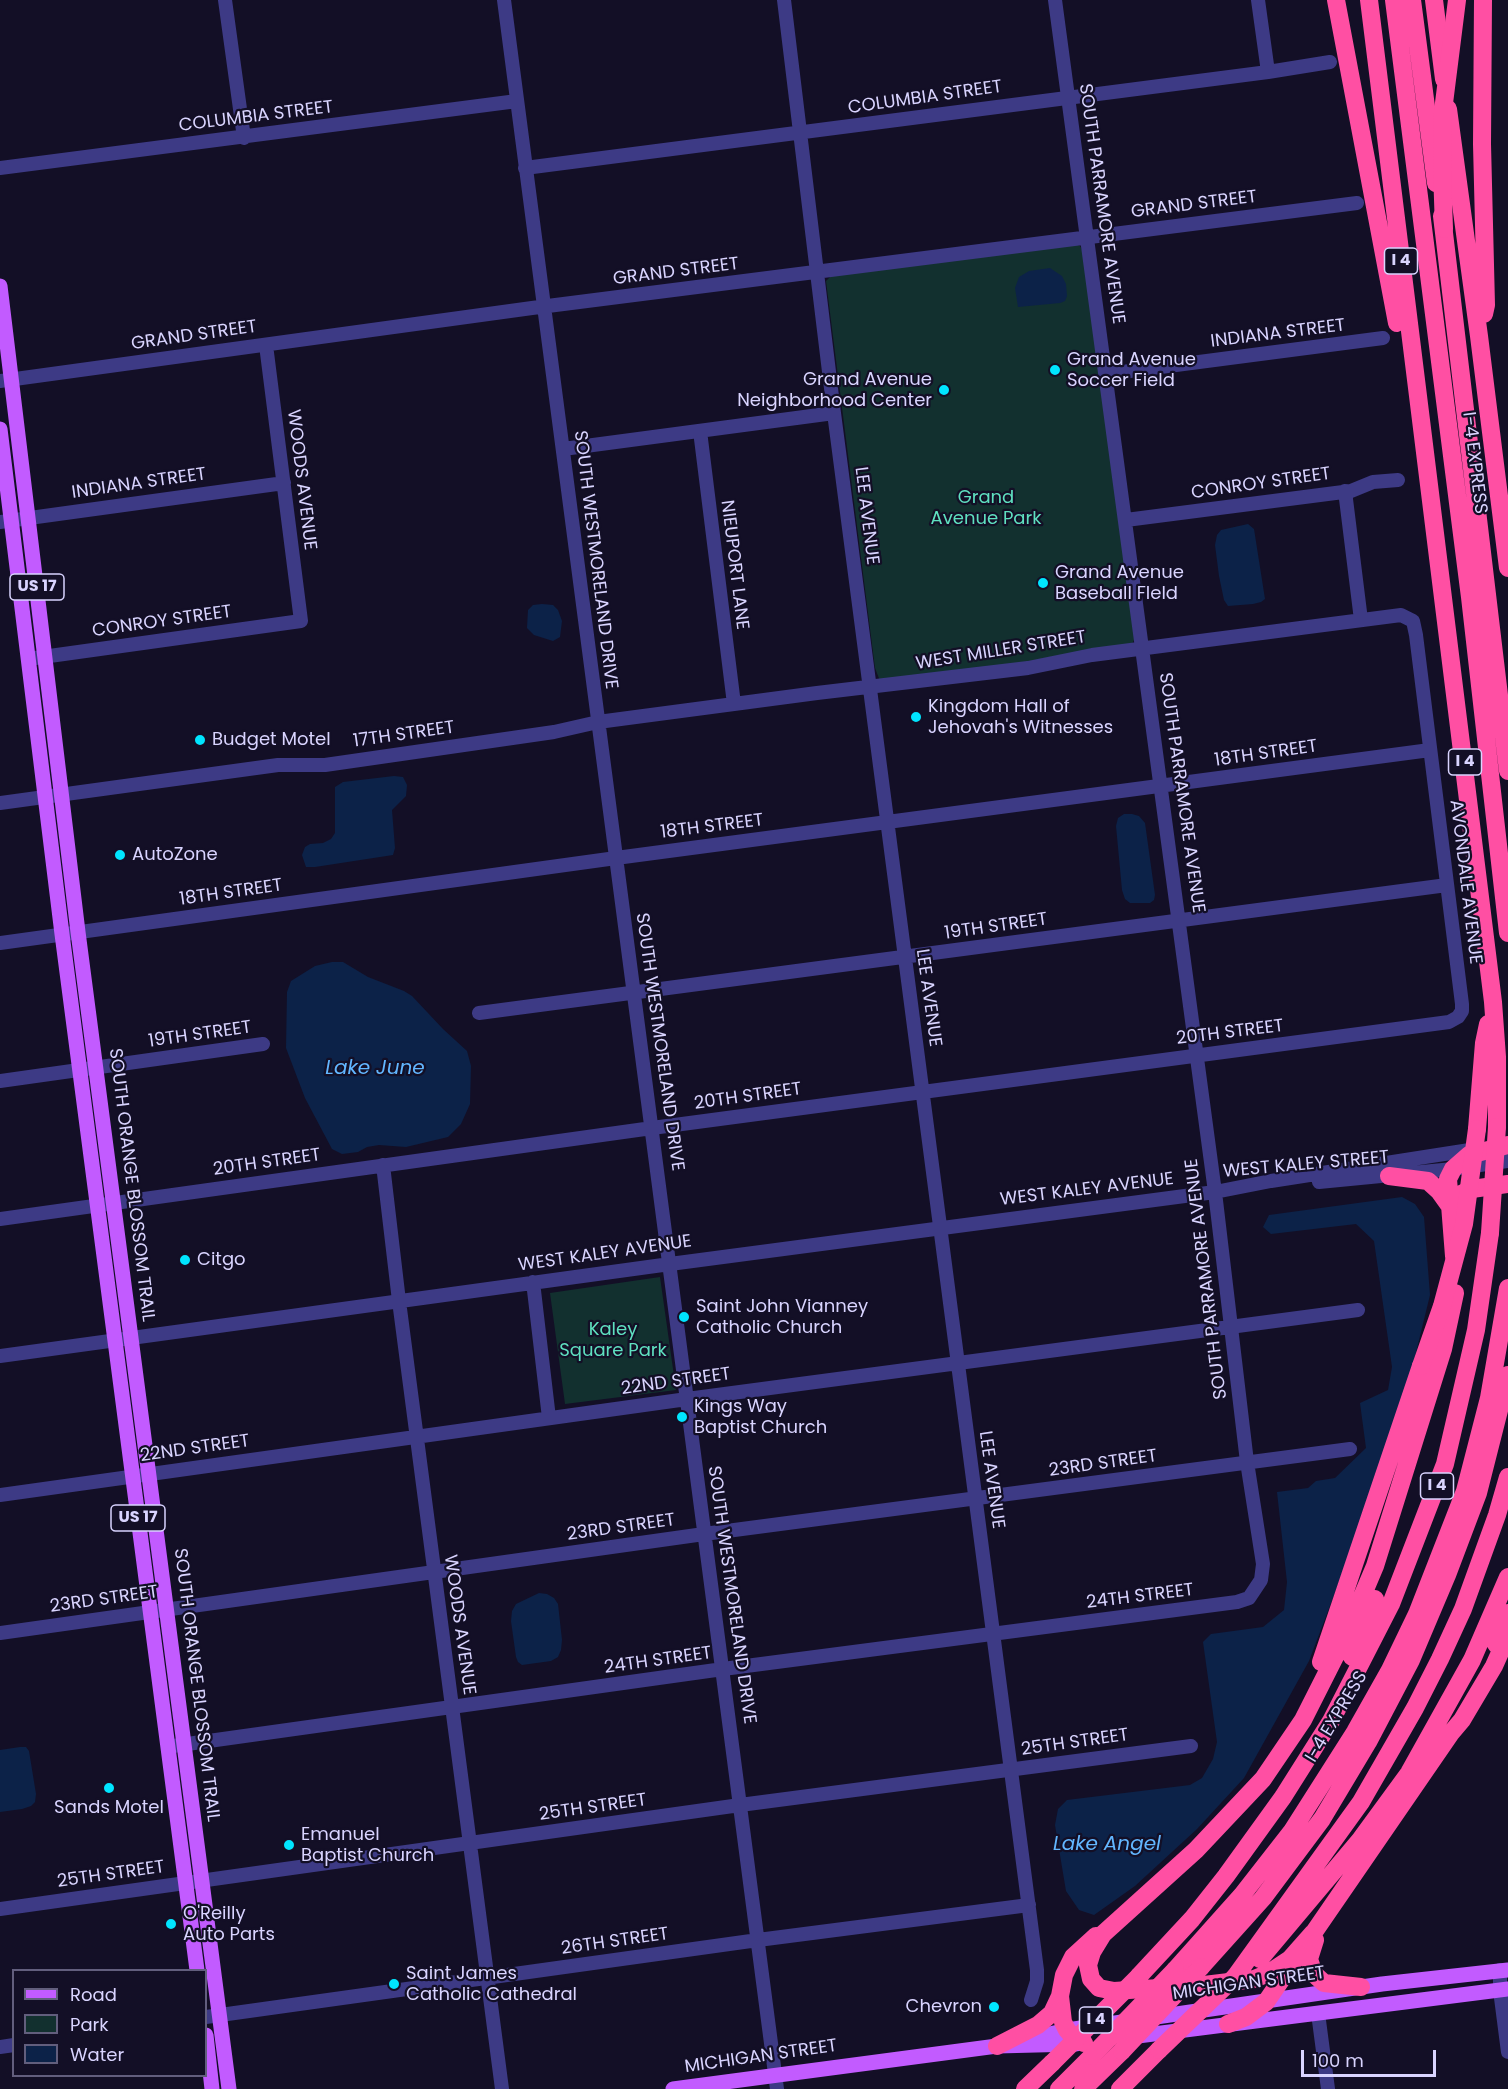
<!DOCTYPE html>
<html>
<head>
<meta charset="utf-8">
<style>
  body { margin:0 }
  #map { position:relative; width:1508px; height:2089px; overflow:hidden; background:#130f26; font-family:Poppins,sans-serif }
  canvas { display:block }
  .legend { position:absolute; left:12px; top:1969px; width:195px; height:108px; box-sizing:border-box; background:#130f26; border:2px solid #625e7d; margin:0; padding:8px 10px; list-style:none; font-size:18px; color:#d9d4ff }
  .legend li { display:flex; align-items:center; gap:12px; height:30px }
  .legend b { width:30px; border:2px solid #625e7d }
  .scale { position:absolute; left:1301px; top:2050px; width:135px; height:27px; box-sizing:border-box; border:3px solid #d9d4ff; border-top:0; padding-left:8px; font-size:18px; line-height:21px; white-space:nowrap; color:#d9d4ff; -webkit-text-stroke:4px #130f26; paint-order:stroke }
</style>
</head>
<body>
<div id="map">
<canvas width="1508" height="2089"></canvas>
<ul class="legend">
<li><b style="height:8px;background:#c25bff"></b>Road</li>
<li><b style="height:16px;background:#12302f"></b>Park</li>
<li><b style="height:16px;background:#0c2248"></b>Water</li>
</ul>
<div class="scale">100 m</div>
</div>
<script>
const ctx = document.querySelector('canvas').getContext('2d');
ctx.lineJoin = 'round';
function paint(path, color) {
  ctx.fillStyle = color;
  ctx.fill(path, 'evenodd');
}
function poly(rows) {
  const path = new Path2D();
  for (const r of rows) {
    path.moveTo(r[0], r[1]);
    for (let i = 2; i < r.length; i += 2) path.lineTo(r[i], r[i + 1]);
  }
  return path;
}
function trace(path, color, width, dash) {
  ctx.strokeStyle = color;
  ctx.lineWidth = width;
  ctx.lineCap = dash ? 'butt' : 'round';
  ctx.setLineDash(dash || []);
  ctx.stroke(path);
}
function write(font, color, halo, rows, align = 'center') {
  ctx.font = font + ' Poppins,sans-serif';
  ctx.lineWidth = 4.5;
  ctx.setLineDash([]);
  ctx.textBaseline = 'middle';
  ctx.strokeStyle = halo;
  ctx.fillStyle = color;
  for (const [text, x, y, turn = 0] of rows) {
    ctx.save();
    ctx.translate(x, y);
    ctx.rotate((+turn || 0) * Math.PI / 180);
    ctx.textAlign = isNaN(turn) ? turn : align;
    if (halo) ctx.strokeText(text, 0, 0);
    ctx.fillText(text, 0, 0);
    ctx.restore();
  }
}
paint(poly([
  [1074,243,1080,246,1084,253,1135,638,1132,644,1028,663,880,681,875,668,826,281,833,274],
  [660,1277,676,1390,565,1404,550,1293]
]), '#12302f');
paint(poly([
  [1050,268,1062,276,1066,284,1067,296,1065,301,1060,303,1018,307,1015,288,1019,277,1029,271],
  [1248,524,1254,529,1265,599,1261,602,1253,604,1228,606,1224,600,1219,576,1215,545,1217,535,1221,530],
  [542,604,553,605,558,610,562,621,560,637,553,641,534,635,527,628,528,610,533,605],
  [394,776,403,777,407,785,406,796,392,810,395,848,393,855,315,867,306,867,302,855,305,847,310,844,323,843,331,839,335,833,335,787,343,782],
  [1124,814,1132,814,1139,816,1145,823,1155,895,1154,900,1150,903,1130,903,1125,899,1122,890,1116,826,1118,818],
  [332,962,343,962,368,977,404,991,412,996,443,1029,467,1051,471,1066,470,1104,461,1124,448,1137,406,1147,379,1145,367,1147,358,1152,342,1154,332,1149,305,1098,286,1048,287,992,291,981,315,966],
  [1402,1197,1415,1204,1424,1217,1430,1295,1411,1373,1339,1582,1309,1661,1244,1778,1197,1829,1135,1886,1094,1915,1079,1910,1066,1891,1055,1825,1058,1809,1067,1800,1190,1785,1202,1778,1213,1759,1217,1742,1203,1642,1211,1634,1263,1627,1284,1610,1287,1582,1277,1492,1308,1488,1316,1481,1335,1478,1366,1448,1360,1403,1388,1390,1392,1367,1374,1241,1356,1224,1271,1234,1263,1227,1269,1215],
  [539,1593,547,1594,554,1598,558,1604,562,1640,561,1650,558,1657,551,1661,522,1665,518,1662,516,1657,511,1621,512,1611,516,1604],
  [20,1747,26,1747,29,1751,36,1794,35,1802,31,1806,22,1809,0,1812,0,1750]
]), '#0c2248');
trace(poly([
  [225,0,244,138],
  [504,0,777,2089],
  [784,0,834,413,1037,1970,1037,1981,1031,2000],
  [1258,0,1268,72],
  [0,168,517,101],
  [525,168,1268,72,1330,62],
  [1107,374,1383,338],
  [0,381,532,308,1357,203],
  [700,431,734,704],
  [563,449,834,413],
  [1345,491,1361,620],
  [1126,520,1351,491,1373,482,1398,480],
  [0,522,284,483],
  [28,659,301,621,266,345],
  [0,803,278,765,325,765,554,732,598,722,817,693,1028,668,1092,655,1401,615,1413,621,1416,635,1462,1004,1462,1011,1458,1017,1449,1022,652,1128,0,1219],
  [0,943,616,858,1430,750],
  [479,1013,1447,885],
  [0,1081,263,1044],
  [383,1165,399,1301,502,2089],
  [1319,1182,1453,1169,1508,1161],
  [533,1282,549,1418],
  [0,1356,670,1264,1215,1192,1271,1181,1476,1149],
  [0,1495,687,1399,1358,1310],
  [0,1633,704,1534,1350,1449],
  [173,1746,723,1669,1237,1602,1249,1598,1261,1580,1263,1564,1247,1462,1215,1192,1055,0],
  [0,1909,740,1805,1191,1746],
  [1500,1970,1500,1990,1508,2052],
  [1318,2013,1328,2089],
  [206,2017,758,1940,1029,1905],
  [0,2047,14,2045]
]), '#3d3a85', 14);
trace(poly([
  [0,286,78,932,229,2089],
  [0,429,62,934,197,1970],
  [206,2035,212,2089],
  [1130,2037,1508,1989],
  [1032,2038,1067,2030,1382,1984,1508,1970],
  [673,2089,997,2046,1076,2044]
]), '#c25bff', 15);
trace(poly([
  [1336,0,1397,323],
  [1369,0,1493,1002,1497,1057,1497,1127],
  [1394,0,1470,597,1508,933],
  [1412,0,1436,183],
  [1434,0,1444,79],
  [1483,0,1482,144,1486,305,1484,314],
  [1448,109,1479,336,1508,568],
  [1442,216,1508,771],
  [1477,1129,1484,1043,1488,1024],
  [1389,1176,1428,1181,1439,1191,1449,1205],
  [1457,1199,1459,1195,1472,1189,1508,1184],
  [1454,1256,1448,1179,1453,1169,1469,1155,1508,1145],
  [1496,1644,1508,1613],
  [1352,1657,1375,1599],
  [1321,1662,1421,1366],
  [1313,1933,1290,1959,1269,1973,1254,1979,1204,1985,1114,1991,1099,1988,1091,1979,1088,1965,1092,1952,1103,1934,1196,1850,1263,1779,1303,1720,1345,1637,1375,1566,1443,1349,1455,1293],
  [1315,1940,1309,1959,1314,1974,1324,1983,1361,1987],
  [1260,1959,1360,1840,1409,1773,1472,1660,1508,1577],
  [1201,1967,1263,1898,1322,1819,1368,1742,1411,1660,1447,1575,1478,1493,1508,1375],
  [1175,1970,1242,1895,1292,1831,1355,1732,1390,1670,1417,1614,1465,1491,1489,1398,1508,1288],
  [1139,1976,1192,1919,1226,1876,1283,1797,1331,1721,1391,1604,1445,1464,1476,1330,1490,1233],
  [1235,1977,1361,1802,1415,1708,1440,1659,1463,1609,1497,1515,1508,1477],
  [1228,2024,1246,2017,1266,2002,1451,1733,1462,1720,1494,1666,1508,1635],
  [1084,2043,1073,2037,1067,2030,1063,2022,1060,1996,1064,1975,1073,1957,1096,1936],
  [997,2046,1038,2025,1052,2013,1060,1996],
  [1025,2089,1052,2063],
  [1059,2089,1092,2056],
  [1083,2089,1122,2051],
  [1120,2089,1159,2050]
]), '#ff4fa3', 18);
trace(poly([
  [1444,229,1442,170,1443,111,1457,0],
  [1490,1233,1497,1127],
  [1421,1366,1442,1306,1464,1224,1477,1129],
  [1159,2050,1235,1977],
  [1122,2051,1201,1967],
  [1092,2056,1175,1970],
  [1052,2063,1139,1976]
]), '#ff4fa3', 18);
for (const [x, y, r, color] of [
  [1055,370,6,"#00e5ff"],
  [944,390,6,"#00e5ff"],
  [1043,583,6,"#00e5ff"],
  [916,717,6,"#00e5ff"],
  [200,740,6,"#00e5ff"],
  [120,855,6,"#00e5ff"],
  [185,1260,6,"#00e5ff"],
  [684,1317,6,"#00e5ff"],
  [682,1417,6,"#00e5ff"],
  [109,1788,6,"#00e5ff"],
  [289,1845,6,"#00e5ff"],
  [171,1924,6,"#00e5ff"],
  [394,1984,6,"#00e5ff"],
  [994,2007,6,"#00e5ff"]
]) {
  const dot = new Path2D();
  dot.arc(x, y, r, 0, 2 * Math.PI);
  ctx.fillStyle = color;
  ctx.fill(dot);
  trace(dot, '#130f26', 2);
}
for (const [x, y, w] of [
  [1401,261,33],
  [37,587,54],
  [1465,762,33],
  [1437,1486,33],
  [138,1518,54],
  [1096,2020,33]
]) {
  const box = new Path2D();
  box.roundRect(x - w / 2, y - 13, w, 26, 4.5);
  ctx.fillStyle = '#130f26';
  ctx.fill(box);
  trace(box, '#d9d4ff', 1.5);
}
write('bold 16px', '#d9d4ff', null, [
  ["I 4",1401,261],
  ["US 17",37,587],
  ["I 4",1465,762],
  ["I 4",1437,1486],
  ["US 17",138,1518],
  ["I 4",1096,2020]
]);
write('18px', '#d9d4ff', '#130f26', [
  ["COLUMBIA STREET",925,98,-8],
  ["COLUMBIA STREET",256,117,-7],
  ["SOUTH PARRAMORE AVENUE",1101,204,82],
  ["GRAND STREET",1194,205,-7],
  ["GRAND STREET",676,272,-7],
  ["INDIANA STREET",1278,334,-7],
  ["GRAND STREET",194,336,-8],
  ["I-4 EXPRESS",1474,463,83],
  ["WOODS AVENUE",301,480,83],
  ["INDIANA STREET",139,484,-8],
  ["CONROY STREET",1261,484,-8],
  ["LEE AVENUE",866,516,83],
  ["SOUTH WESTMORELAND DRIVE",595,560,83],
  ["NIEUPORT LANE",734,565,83],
  ["CONROY STREET",162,622,-8],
  ["WEST MILLER STREET",1001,651,-9],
  ["17TH STREET",404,735,-8],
  ["18TH STREET",1266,754,-8],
  ["SOUTH PARRAMORE AVENUE",1181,793,82],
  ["18TH STREET",712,827,-7],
  ["AVONDALE AVENUE",1465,882,83],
  ["18TH STREET",231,893,-8],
  ["19TH STREET",996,927,-8],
  ["LEE AVENUE",928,998,82],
  ["20TH STREET",1230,1033,-7],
  ["19TH STREET",200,1035,-8],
  ["SOUTH WESTMORELAND DRIVE",659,1042,82],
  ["20TH STREET",748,1097,-8],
  ["20TH STREET",267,1163,-8],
  ["WEST KALEY STREET",1306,1165,-5],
  ["SOUTH ORANGE BLOSSOM TRAIL",131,1185,83],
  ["WEST KALEY AVENUE",1087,1190,-7],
  ["WEST KALEY AVENUE",605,1254,-8],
  ["SOUTH PARRAMORE AVENUE",1207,1279,-97],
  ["22ND STREET",676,1382,-8],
  ["22ND STREET",195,1449,-8],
  ["23RD STREET",1103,1464,-8],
  ["LEE AVENUE",991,1480,82],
  ["23RD STREET",621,1528,-8],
  ["SOUTH WESTMORELAND DRIVE",731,1595,82],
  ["24TH STREET",1140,1597,-7],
  ["23RD STREET",104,1600,-8],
  ["WOODS AVENUE",459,1625,82],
  ["24TH STREET",658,1661,-8],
  ["SOUTH ORANGE BLOSSOM TRAIL",196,1685,83],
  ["I-4 EXPRESS",1337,1717,-59],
  ["25TH STREET",1075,1743,-8],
  ["25TH STREET",593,1808,-8],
  ["25TH STREET",111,1875,-8],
  ["26TH STREET",615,1942,-8],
  ["MICHIGAN STREET",1249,1984,-8],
  ["MICHIGAN STREET",761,2057,-8]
]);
write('18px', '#d9d4ff', '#130f26', [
  ["Grand Avenue",1067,360],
  ["Soccer Field",1067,381],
  ["Grand Avenue",932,380,"right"],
  ["Neighborhood Center",932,401,"right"],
  ["Grand Avenue",1055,573],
  ["Baseball FIeld",1055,594],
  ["Kingdom Hall of",928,707],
  ["Jehovah's Witnesses",928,728],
  ["Budget Motel",212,740],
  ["AutoZone",132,855],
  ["Citgo",197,1260],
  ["Saint John Vianney",696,1307],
  ["Catholic Church",696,1328],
  ["Kings Way",694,1407],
  ["Baptist Church",694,1428],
  ["Sands Motel",109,1808,"center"],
  ["Emanuel",301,1835],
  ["Baptist Church",301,1856],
  ["O'Reilly",183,1914],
  ["Auto Parts",183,1935],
  ["Saint James",406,1974],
  ["Catholic Cathedral",406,1995],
  ["Chevron",982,2007,"right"]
], 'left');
write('18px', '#5fe0c0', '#130f26', [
  ["Grand",986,498],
  ["Avenue Park",986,519],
  ["Kaley",613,1330],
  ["Square Park",613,1351]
]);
write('italic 20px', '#62b6ff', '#130f26', [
  ["Lake June",375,1069],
  ["Lake Angel",1107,1845]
]);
</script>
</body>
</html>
